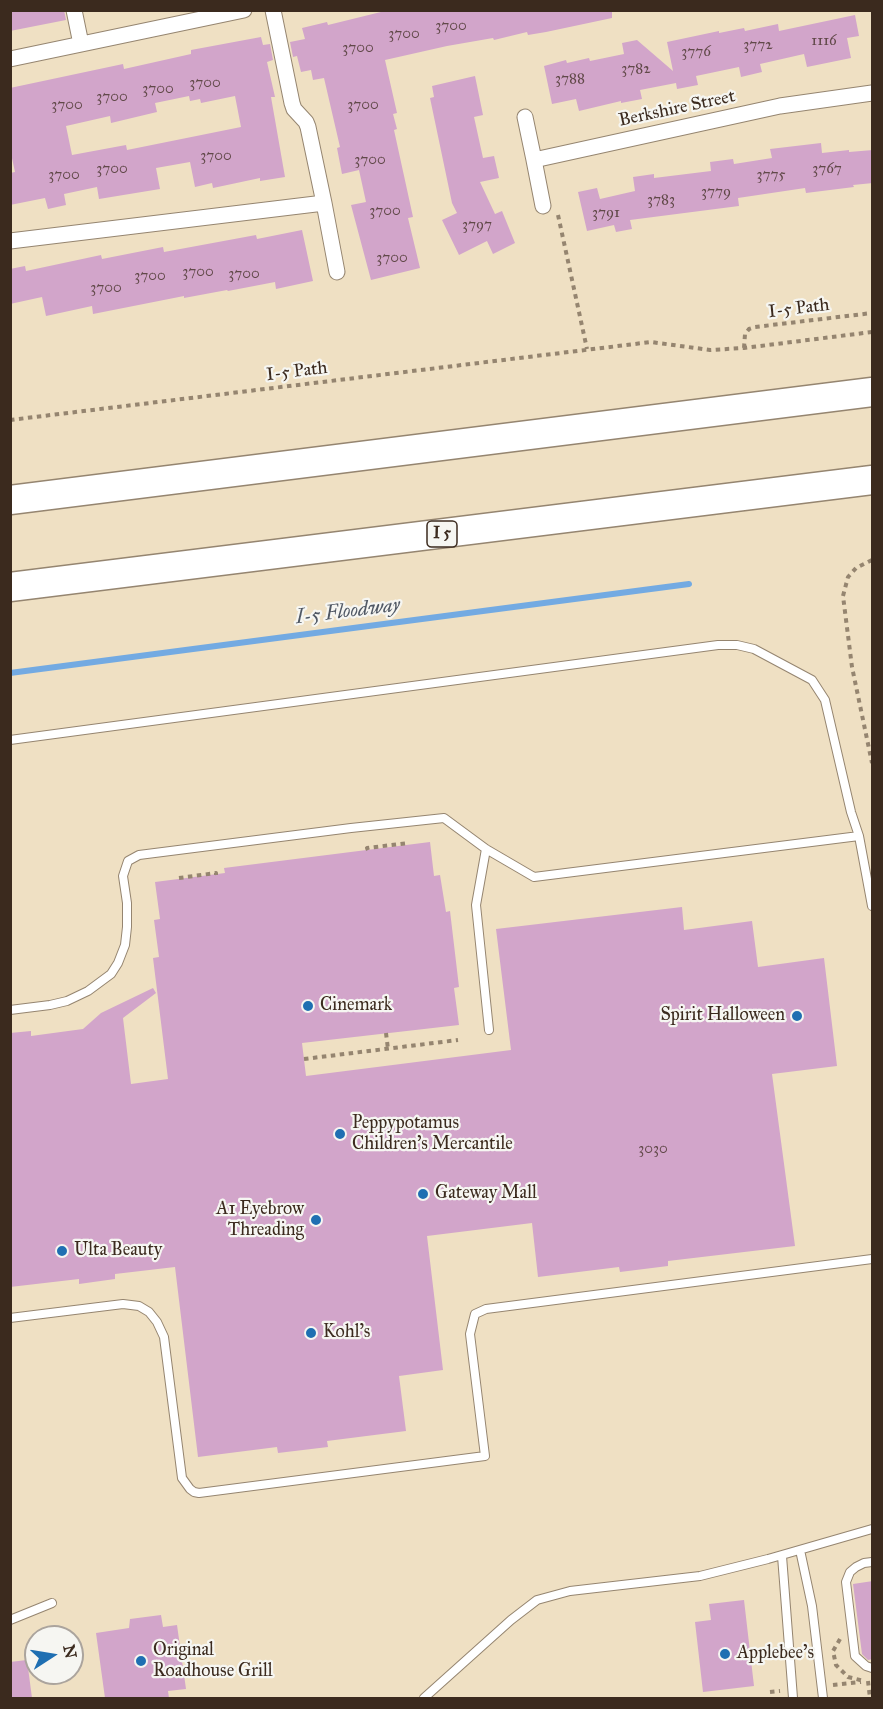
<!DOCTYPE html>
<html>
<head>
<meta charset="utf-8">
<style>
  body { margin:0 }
  #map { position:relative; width:883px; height:1709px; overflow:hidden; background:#efe0c3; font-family:"IM FELL Great Primer",serif }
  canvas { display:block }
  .frame { position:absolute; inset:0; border:12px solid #3b2a1e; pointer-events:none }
  .north { position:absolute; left:24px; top:1625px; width:60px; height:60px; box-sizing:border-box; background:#f6f6f2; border:2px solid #aba49d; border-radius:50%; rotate:78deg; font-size:16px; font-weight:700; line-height:24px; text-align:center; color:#3b2a1e }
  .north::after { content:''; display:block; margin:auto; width:21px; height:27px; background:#1f6fb2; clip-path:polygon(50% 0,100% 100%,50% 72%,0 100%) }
</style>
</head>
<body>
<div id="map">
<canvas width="883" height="1709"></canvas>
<div class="frame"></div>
<div class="north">N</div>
</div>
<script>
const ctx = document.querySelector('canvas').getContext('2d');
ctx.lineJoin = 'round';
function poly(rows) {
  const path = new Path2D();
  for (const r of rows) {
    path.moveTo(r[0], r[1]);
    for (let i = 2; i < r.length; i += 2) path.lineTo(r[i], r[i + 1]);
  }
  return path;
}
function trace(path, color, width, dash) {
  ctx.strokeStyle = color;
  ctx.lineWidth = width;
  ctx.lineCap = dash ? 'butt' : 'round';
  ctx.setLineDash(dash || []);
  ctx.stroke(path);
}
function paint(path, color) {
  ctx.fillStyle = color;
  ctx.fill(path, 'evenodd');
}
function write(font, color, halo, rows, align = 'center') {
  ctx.font = font + ' "IM FELL Great Primer",serif';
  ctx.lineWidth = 4.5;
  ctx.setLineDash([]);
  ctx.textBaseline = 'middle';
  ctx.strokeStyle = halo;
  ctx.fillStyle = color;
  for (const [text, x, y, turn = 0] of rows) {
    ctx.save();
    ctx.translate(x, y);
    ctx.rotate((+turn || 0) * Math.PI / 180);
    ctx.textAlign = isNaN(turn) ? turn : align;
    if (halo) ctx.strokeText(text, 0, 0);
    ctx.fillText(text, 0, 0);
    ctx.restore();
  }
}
trace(poly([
  [10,673,689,584]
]), '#73aae2', 6);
paint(poly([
  [10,10,64,10,66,20,10,31],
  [389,10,612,10,612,18,546,32,528,35,527,32,494,40,493,38,447,46,385,60,397,113,393,114,397,129,394,130,413,217,408,218,420,268,371,280,351,205,366,202,359,170,342,174,337,148,340,147,324,78,313,80,311,70,301,72,297,56,293,57,290,42,305,39,302,28,327,22,328,25],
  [855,15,859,36,847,38,851,58,807,67,804,54,760,64,762,72,741,77,739,67,696,76,698,85,677,89,676,83,640,90,642,99,621,103,621,101,579,111,576,99,552,104,544,66,566,60,567,63,589,58,590,61,624,54,622,43,637,40,673,71,667,42,719,31,719,33,744,28,745,31,778,24,779,31],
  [261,37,263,45,270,44,273,60,267,62,275,97,271,97,285,177,260,181,260,178,213,188,212,183,195,187,190,162,156,168,160,189,99,199,97,187,64,194,66,205,48,209,45,198,10,205,10,173,15,172,10,149,10,88,123,64,124,69,191,54,191,50],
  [189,96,190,101,200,99,201,103,235,96,241,127,127,150,126,145,72,155,66,126,110,116,111,123,157,112,155,103],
  [475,76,483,115,474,117,483,158,494,156,499,178,480,182,495,214,502,211,515,243,493,254,487,241,459,255,442,220,457,213,452,203,430,98,434,97,432,86],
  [821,143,822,153,849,150,849,152,873,150,873,183,853,185,854,187,806,193,805,188,738,198,739,206,630,220,632,229,616,232,614,225,587,231,578,192,597,188,600,199,635,191,633,177,654,174,654,178,711,171,710,162,733,159,734,164,772,158,770,149],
  [302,230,313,281,276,289,275,282,228,291,227,290,184,298,184,296,93,314,92,306,46,316,42,297,10,304,10,269,25,266,26,271,101,255,102,259,163,247,164,252,256,235,257,239],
  [430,842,434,876,440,875,446,912,450,911,459,987,454,988,459,1025,302,1043,306,1076,511,1050,496,929,682,907,684,930,752,921,758,967,824,958,837,1066,772,1074,795,1246,668,1261,668,1266,620,1272,619,1267,538,1277,532,1223,427,1236,443,1370,399,1376,406,1431,327,1441,328,1447,278,1453,277,1447,198,1457,175,1267,115,1274,115,1279,79,1284,79,1279,10,1287,10,1033,31,1031,31,1036,83,1029,101,1013,153,988,156,993,123,1018,131,1084,168,1079,153,958,159,957,154,920,160,919,155,882,225,873,224,868],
  [873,1581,873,1659,868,1660,862,1654,853,1584],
  [744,1600,754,1686,703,1692,695,1622,711,1620,709,1604],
  [161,1615,163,1627,177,1625,186,1689,168,1691,169,1698,105,1698,96,1633,129,1628,130,1619],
  [27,1660,32,1698,10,1698,10,1662]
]), '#d2a5ca');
const lane = poly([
  [10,740,718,645,737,645,754,649,812,680,825,700,851,812,859,836,872,906],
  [486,849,476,905,489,1030],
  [10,1010,50,1005,67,1001,88,991,111,974,118,963,125,945,127,927,127,903,123,876,128,861,139,855,351,828,444,818,486,849,534,877,859,836],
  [10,1318,123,1304,139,1306,149,1312,157,1322,164,1337,182,1478,190,1489,194,1492,199,1493,485,1456,470,1334,475,1314,486,1309,872,1259],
  [800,1550,812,1606,823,1698],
  [782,1556,793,1698],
  [872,1562,864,1563,856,1567,850,1572,846,1582,855,1656,866,1666,872,1668],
  [10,1620,52,1603],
  [424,1698,511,1620,537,1600,570,1591,700,1576,768,1559,872,1529]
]);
const street = poly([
  [74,10,81,44],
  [10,59,244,10],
  [525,117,534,160,780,106,872,93],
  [534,160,543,206],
  [324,203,337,272],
  [10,241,324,203,308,127,306,122,294,109,292,103,273,10]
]);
const highway = poly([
  [10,500,872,392],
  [10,587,872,480]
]);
trace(lane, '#958570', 10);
trace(street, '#958570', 17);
trace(highway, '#958570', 31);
trace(poly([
  [558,215,587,349],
  [744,348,745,334,749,329,755,327,872,313],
  [10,420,651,342,710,350,744,348,872,332],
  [872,560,856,568,848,577,843,596,852,667,872,763],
  [368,850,367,848,409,843],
  [179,878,216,873,216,875],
  [386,1033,388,1049],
  [304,1059,458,1040],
  [840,1639,833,1651,836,1665,848,1677,864,1681],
  [868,1681,870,1698],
  [833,1685,861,1682],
  [770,1692,780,1691]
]), '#958570', 4, [4.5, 4.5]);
trace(lane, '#fff', 8);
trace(street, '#fff', 15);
trace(highway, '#fff', 28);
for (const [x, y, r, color] of [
  [308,1006,6,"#1f6fb2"],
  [797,1016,6,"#1f6fb2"],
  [340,1134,6,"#1f6fb2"],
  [423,1194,6,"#1f6fb2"],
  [316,1220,6,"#1f6fb2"],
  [62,1251,6,"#1f6fb2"],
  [311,1333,6,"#1f6fb2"],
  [725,1654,6,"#1f6fb2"],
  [141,1661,6,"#1f6fb2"]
]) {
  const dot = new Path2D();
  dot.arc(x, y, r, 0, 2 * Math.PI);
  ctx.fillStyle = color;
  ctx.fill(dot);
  trace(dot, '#f6f6f2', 2);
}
write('15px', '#614949', null, [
  ["3700",451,26],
  ["3700",404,34],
  ["1116",824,41],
  ["3772",758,45],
  ["3700",358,48],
  ["3776",696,52],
  ["3782",636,69],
  ["3788",570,79],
  ["3700",205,83],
  ["3700",158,89],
  ["3700",112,97],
  ["3700",67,105],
  ["3700",363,105],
  ["3700",216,156],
  ["3700",370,160],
  ["3700",112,169],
  ["3767",827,169],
  ["3700",64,175],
  ["3775",771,175],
  ["3779",716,192],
  ["3783",661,200],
  ["3700",385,211],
  ["3791",606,213],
  ["3797",477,225],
  ["3700",392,258],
  ["3700",198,272],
  ["3700",244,274],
  ["3700",150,276],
  ["3700",106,288],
  ["3030",653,1149]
]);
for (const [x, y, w] of [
  [442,534,30]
]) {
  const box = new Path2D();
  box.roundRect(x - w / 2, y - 13, w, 26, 4.5);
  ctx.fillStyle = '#f6f6f2';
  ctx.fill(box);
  trace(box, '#3b2a1e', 1.5);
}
write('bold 16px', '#3b2a1e', null, [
  ["I 5",442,534]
]);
write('18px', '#3b2a1e', '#f6f6f2', [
  ["Berkshire Street",677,109,-12],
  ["I-5 Path",799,309,-7],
  ["I-5 Path",297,372,-7]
]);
write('18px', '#3b2a1e', '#f6f6f2', [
  ["Cinemark",320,1006],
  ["Spirit Halloween",785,1016,"right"],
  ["Peppypotamus",352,1124],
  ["Children's Mercantile",352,1145],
  ["Gateway Mall",435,1194],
  ["A1 Eyebrow",304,1210,"right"],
  ["Threading",304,1231,"right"],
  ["Ulta Beauty",74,1251],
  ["Kohl's",323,1333],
  ["Original",153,1651],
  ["Roadhouse Grill",153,1672],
  ["Applebee's",737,1654]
], 'left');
write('italic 20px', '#4f5763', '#f6f6f2', [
  ["I-5 Floodway",348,612,-7]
]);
</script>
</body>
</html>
